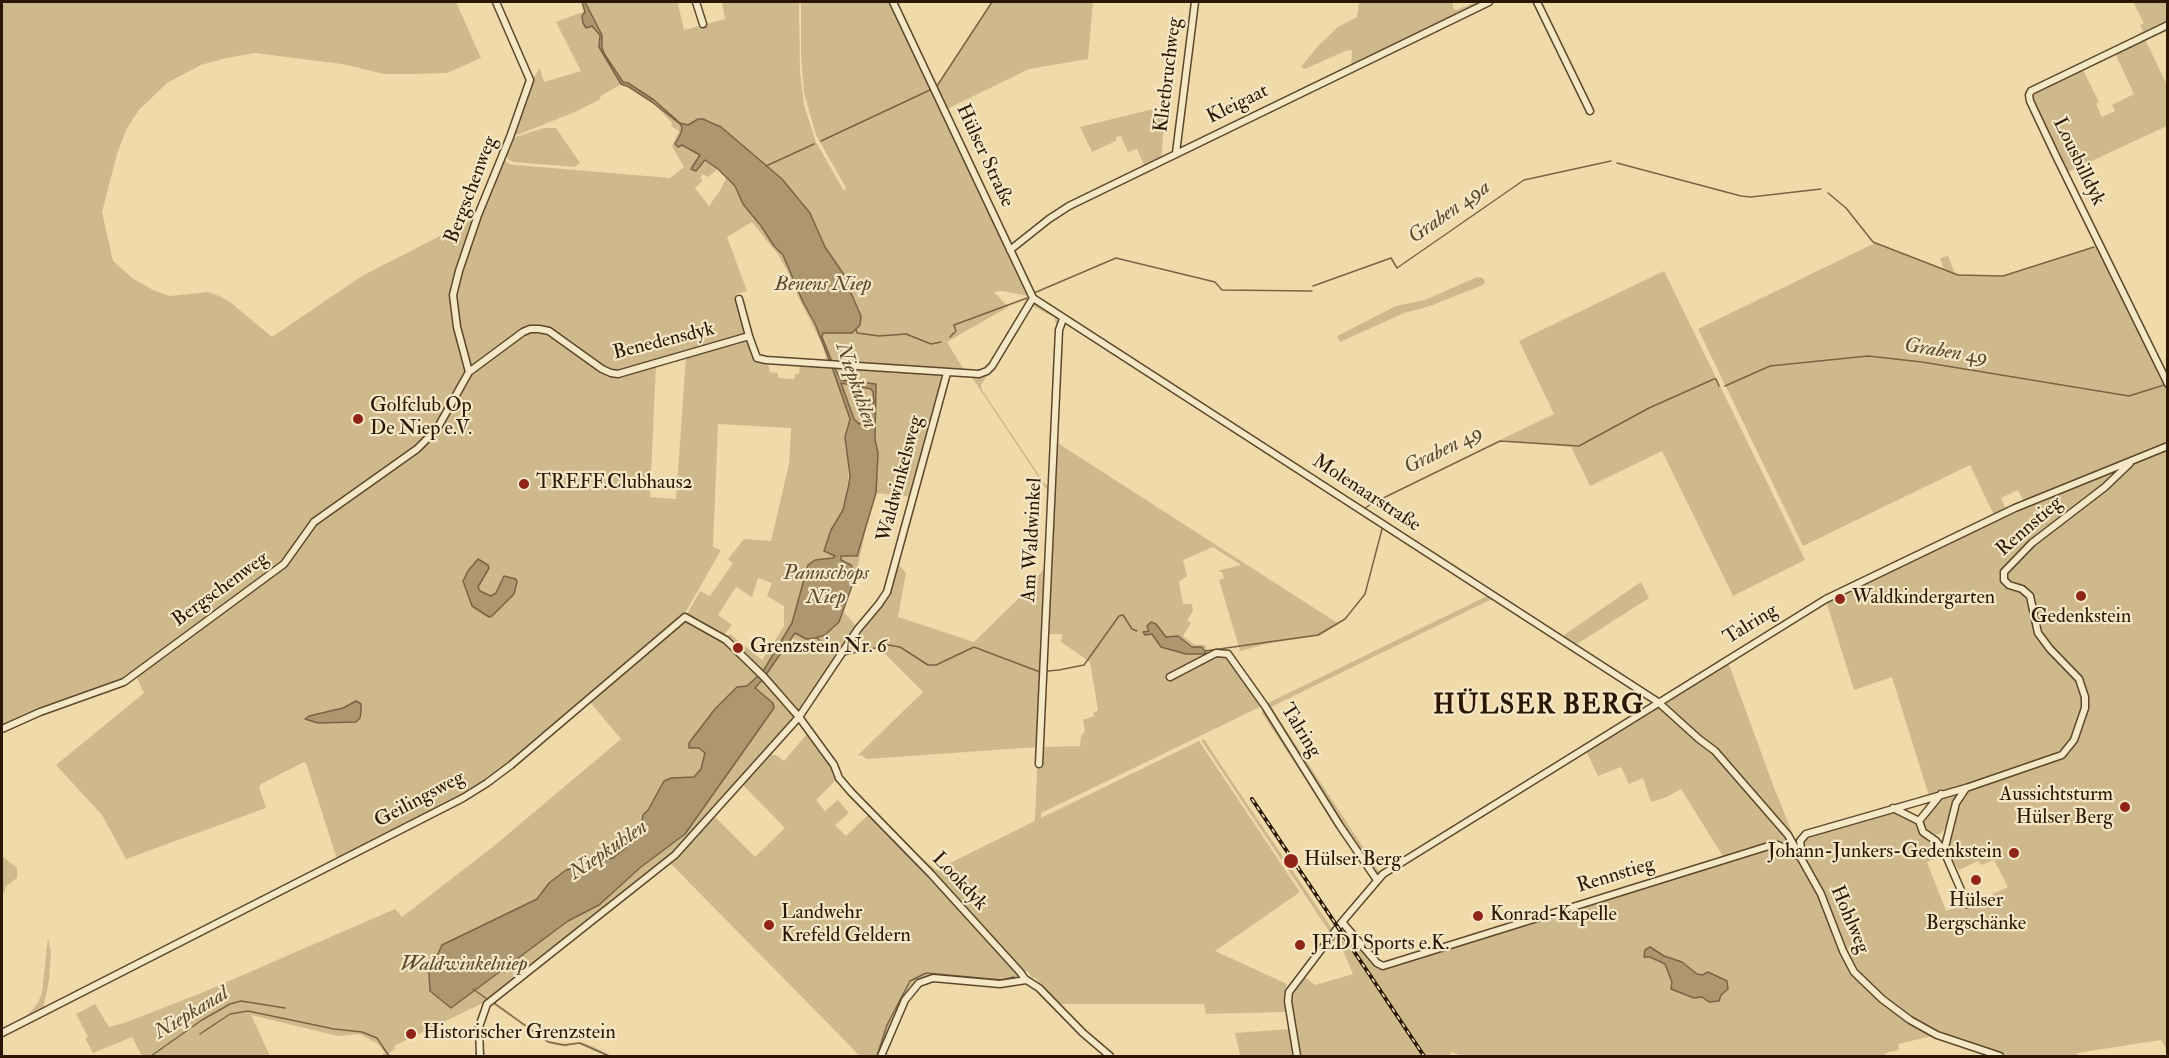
<!DOCTYPE html>
<html>
<head>
<meta charset="utf-8">
<style>
  body { margin:0 }
  #map { position:relative; width:2169px; height:1058px; overflow:hidden; background:#f1daa9; font-family:"IM FELL Double Pica",serif }
  canvas { display:block }
  .frame { position:absolute; inset:0; border:3px solid #2b1600; pointer-events:none }
</style>
</head>
<body>
<div id="map">
<canvas width="2169" height="1058"></canvas>
<div class="frame"></div>
</div>
<script>
const ctx = document.querySelector('canvas').getContext('2d');
ctx.lineJoin = 'round';
function paint(path, color) {
  ctx.fillStyle = color;
  ctx.fill(path, 'evenodd');
}
function poly(rows) {
  const path = new Path2D();
  for (const r of rows) {
    path.moveTo(r[0], r[1]);
    for (let i = 2; i < r.length; i += 2) path.lineTo(r[i], r[i + 1]);
  }
  return path;
}
function trace(path, color, width, dash) {
  ctx.strokeStyle = color;
  ctx.lineWidth = width;
  ctx.lineCap = dash ? 'butt' : 'round';
  ctx.setLineDash(dash || []);
  ctx.stroke(path);
}
function write(font, color, halo, rows, align = 'center') {
  ctx.font = font + ' "IM FELL Double Pica",serif';
  ctx.lineWidth = 4.5;
  ctx.setLineDash([]);
  ctx.textBaseline = 'middle';
  ctx.strokeStyle = halo;
  ctx.fillStyle = color;
  for (const [text, x, y, turn = 0] of rows) {
    ctx.save();
    ctx.translate(x, y);
    ctx.rotate((+turn || 0) * Math.PI / 180);
    ctx.textAlign = isNaN(turn) ? turn : align;
    if (halo) ctx.strokeText(text, 0, 0);
    ctx.fillText(text, 0, 0);
    ctx.restore();
  }
}
paint(poly([
  [2,2,456,2,481,58,447,73,415,74,384,74,342,64,255,53,226,58,201,65,167,83,139,110,127,128,117,154,102,212,113,261,132,278,153,290,169,296,208,292,219,296,230,302,272,337,362,276,475,218,451,295,465,364,465,375,436,427,416,447,376,474,313,520,283,562,123,681,2,726],
  [585,2,682,2,678,4,684,30,725,19,722,2,799,2,800,71,804,105,816,142,844,191,846,188,816,135,804,93,801,55,801,2,891,2,1027,296,1003,291,994,292,1008,307,947,342,964,370,832,362,822,337,823,333,852,333,860,325,861,316,842,270,825,247,810,213,799,198,770,168,754,157,721,127,708,120,695,120,688,125,680,123,682,127,681,133,675,143,679,147,682,145,700,155,692,167,697,169,707,160,718,169,708,177,703,174,700,178,703,180,695,188,709,206,721,189,726,178,735,186,743,204,762,226,774,246,783,255,812,322,816,326,830,362,827,362,823,346,791,283,789,274,779,256,752,222,727,237,747,291,736,294,744,322,743,327,746,340,749,341,755,356,760,362,768,363,770,372,778,373,778,378,794,379,795,374,799,374,800,365,832,367,850,416,846,429,849,484,843,510,831,530,825,553,835,556,833,558,815,560,808,565,792,623,762,673,726,639,730,634,762,660,784,626,784,606,767,596,772,583,758,578,752,597,736,587,718,615,732,625,722,637,686,616,700,591,710,596,733,563,728,559,744,539,771,541,789,464,791,428,718,424,713,547,721,550,684,615,510,764,463,794,337,859,306,763,304,762,261,784,259,787,266,808,126,859,102,815,56,765,144,693,136,676,286,566,316,523,428,442,470,374,459,326,455,295,461,271,480,215,504,159,509,164,516,165,670,178,684,167,672,146,679,131,671,126,672,123,655,105,660,108,654,100,631,85,623,82,605,55,602,48,602,35],
  [686,357,676,499,650,497,656,366],
  [504,580,503,605,495,611,469,599,467,589,480,583,478,587,480,591,491,596,496,593],
  [350,703,350,723,318,723,334,711,343,708],
  [992,2,1093,2,1088,59,1029,69,947,109,936,86],
  [1359,2,1453,2,1453,8,1456,10,1476,2,1486,2,1351,67,1352,50,1345,51,1305,69,1301,67,1317,47,1338,27,1357,17],
  [2133,2,2167,2,2167,22,2140,36,2138,34,2143,31,2140,25,2144,23],
  [585,11,588,28,592,26,600,35,599,47,621,84,601,96,599,100,575,112,517,135,514,134,532,80,540,68,544,82,581,71,556,22],
  [2145,39,2167,85,2167,126,2068,172,2032,99,2034,93,2083,70,2099,102,2096,104,2102,117,2115,111,2112,105,2134,94,2115,53],
  [1166,106,1161,159,1145,167,1137,149,1128,152,1121,136,1116,137,1116,141,1092,152,1080,127],
  [544,128,556,128,580,163,575,167,513,162,509,160,505,155,512,138],
  [1875,243,1944,270,1940,258,1948,256,1955,274,1985,276,2003,276,2097,246,2167,390,2167,443,2024,502,2018,490,2001,498,2006,509,1994,515,1970,465,1803,546,1698,329],
  [1664,271,1805,560,1733,596,1662,451,1590,486,1571,447,1500,440,1554,414,1519,341],
  [1477,277,1483,278,1485,282,1483,285,1430,306,1404,313,1340,342,1337,336,1396,306,1425,300],
  [1033,303,1036,303,1055,316,1059,322,1049,493,971,376,986,375,992,369],
  [1032,306,1054,317,1057,326,1050,486,1045,484,982,390,981,385],
  [834,367,943,376,912,497,876,493,878,453,875,440,876,385,841,380,839,379],
  [841,383,871,389,873,392,874,403,864,403,861,422,859,424,854,419],
  [1056,442,1339,624,1319,636,1270,643,1240,651,1219,580,1224,578,1222,572,1217,571,1241,565,1213,547,1183,560,1187,576,1179,582,1183,604,1192,604,1193,611,1187,620,1191,623,1183,636,1195,645,1205,645,1209,654,1227,656,1260,707,1041,813,1041,818,1199,741,1300,892,1215,951,1287,984,1284,994,1288,1012,1206,1014,1204,1004,1060,1004,1035,978,1032,978,1028,971,1023,973,842,779,838,769,842,777,905,843,936,870,1035,821,1038,747,867,759,861,755,857,756,923,692,878,647,843,655,885,600,897,563,906,573,898,617,974,642,1016,601,1046,567,1039,747,1080,746,1081,736,1085,731,1083,720,1094,716,1093,713,1098,710,1090,662,1061,642,1062,634,1049,634],
  [1150,631,1169,638,1178,636,1194,647,1186,654,1161,647,1152,634,1144,632],
  [2167,449,2167,1050,2161,1040,2077,1053,2078,1056,2010,1056,1934,1031,1904,1014,1872,987,1856,970,1845,949,1826,898,1807,862,1803,841,1808,835,1888,812,1896,812,1915,820,1920,831,1938,846,1944,855,1943,859,1937,858,1927,862,1946,911,1964,905,1968,907,1974,905,1972,898,1986,897,2008,887,1994,860,1981,865,1978,861,1959,870,1947,854,1951,852,1949,840,1958,804,1971,789,2060,759,2069,754,2073,748,2087,711,2088,699,2081,678,2051,647,2040,632,2032,594,2027,588,2008,581,2008,572,2033,545,2095,499,2135,462],
  [2117,470,2091,495,2016,553,2001,570,1999,577,2002,585,2024,593,2030,606,2036,634,2078,681,2084,700,2082,711,2070,742,2058,755,2024,767,1929,796,1892,677,1854,690,1826,601,2008,514],
  [868,519,856,575,852,586,854,572,841,560,841,556,854,557,857,556],
  [1641,582,1649,598,1574,646,1561,637],
  [1487,596,1492,599,1271,707,1380,873,1372,880,1261,712,1270,707,1268,703],
  [843,611,857,627,799,712,796,711,765,676,796,633,825,635,835,627],
  [685,620,725,641,758,676,747,686,736,687,715,709,699,748,705,753,701,769,694,777,671,778,643,815,641,828,629,845,613,858,566,870,549,883,537,899,442,945,474,991,568,921,599,905,661,851,773,703,755,688,763,679,793,712,795,719,678,850,485,1002,394,1046,395,1049,389,1053,391,1056,380,1056,385,1053,378,1044,360,1034,338,1036,251,1015,270,1056,142,1056,132,1037,93,1053,85,1038,88,1037,76,1014,95,1004,109,1027,124,1023,199,994,395,909,402,917,494,846,621,739,590,702],
  [1728,662,1773,785,1794,837,1718,749,1701,739,1663,702],
  [1658,705,1698,742,1714,752,1780,828,1794,852,1777,844,1724,858,1681,789,1667,797,1651,802,1643,778,1629,784,1621,767,1598,776,1586,751],
  [807,734,833,765,837,777,949,895,1019,976,1017,978,1005,982,941,977,916,983,906,994,899,1006,879,1056,860,1056,670,863,714,816,755,857,785,828,742,784,768,755,776,755,784,761],
  [836,780,868,815,846,836,835,825,849,813,838,800,825,811,816,800],
  [1204,739,1229,777,1333,930,1329,931,1201,740],
  [1960,793,1947,826,1941,833,1933,836,1923,828,1923,818,1940,798],
  [1779,847,1798,858,1819,895,1850,970,1880,1002,1932,1036,1898,1044,1899,1050,1885,1053,1886,1056,1462,1056,1452,1052,1449,1056,1426,1056,1341,929,1343,926,1379,969,1764,849],
  [1650,947,1664,956,1682,962,1697,974,1702,975,1708,972,1727,981,1728,989,1721,995,1672,982,1665,964,1650,957],
  [2,856,17,868,17,878,6,886,5,892,2,894],
  [1338,932,1422,1056,1300,1056,1291,999,1292,993,1305,977,1315,985,1353,974,1336,935],
  [48,938,51,953,49,981,43,1009,24,1019,38,1003,42,992],
  [493,1001,549,1041,564,1044,579,1042,592,1046,612,1056,607,1056,578,1044,564,1047,549,1043,491,1003],
  [1290,1029,1295,1056,1235,1056,1240,1055,1235,1033]
]), '#cfb98c');
const water = poly([
  [582,2,585,2,602,35,602,48,605,55,623,82,628,83,654,100,680,123,688,125,698,119,703,119,721,127,782,179,810,213,825,247,847,279,847,284,861,316,860,325,852,333,823,333,822,337,832,362,830,362,816,326,803,302,783,255,774,246,761,226,743,204,735,186,718,169,705,160,696,171,691,169,700,155,682,145,678,147,675,144,681,133,682,127,680,124,652,102,629,87,621,84,599,47,600,35,592,26,586,28,583,23,582,16,585,12,582,2],
  [832,367,834,367,841,380,876,384,875,440,878,453,876,493,857,556,841,556,841,560,851,565,854,572,852,586,839,622,825,635,815,638,806,639,795,633,765,676,762,673,792,623,808,565,815,560,833,558,835,556,824,551,831,530,843,510,849,484,850,476,845,437,850,419,832,367],
  [841,383,871,389,873,392,874,403,866,401,864,403,861,422,859,424,854,419,841,383],
  [478,559,488,565,489,568,478,587,480,591,491,596,496,593,504,576,516,579,517,582,514,594,492,616,489,617,472,606,463,581,468,571,478,559],
  [1151,622,1156,624,1166,637,1178,636,1192,647,1202,647,1206,654,1186,654,1161,647,1152,634,1145,635,1143,632,1149,631,1147,626,1151,622],
  [759,675,763,679,755,688,773,703,774,708,685,834,641,867,599,905,568,921,451,1008,430,991,429,973,442,945,537,899,549,883,566,870,613,858,629,845,641,828,643,815,648,810,664,781,671,778,694,777,701,769,705,753,699,748,689,748,689,743,715,709,737,687,747,686,759,675],
  [356,701,361,704,361,712,360,718,356,722,318,723,305,719,309,716,343,708,356,701],
  [1650,947,1664,956,1682,962,1697,974,1702,975,1708,972,1727,981,1728,989,1721,995,1719,1001,1709,1002,1702,997,1694,998,1671,989,1672,982,1665,964,1650,957,1644,957,1645,950,1650,947]
]);
paint(water, '#ae9770');
trace(water, '#7a6343', 1.5);
trace(poly([
  [937,86,992,2],
  [821,141,930,90],
  [1617,163,1741,196,1751,197,1821,189],
  [766,166,814,144],
  [1828,193,1846,208,1873,242,1958,275,2003,276,2094,247],
  [1313,286,1391,258,1397,268,1524,180,1611,161],
  [1034,293,1116,258,1215,282,1222,290,1312,291],
  [856,329,857,333,879,336,906,334,931,344,941,342],
  [950,337,956,331,954,325,1027,298],
  [1725,386,1770,366,1868,356,1922,362,2129,396,2164,385],
  [1364,509,1371,504,1500,441,1579,446,1649,408,1714,379,1716,379,1719,386],
  [817,638,823,643,839,651],
  [1205,651,1318,635,1345,619,1365,594,1382,529],
  [845,655,888,645,900,647,928,665,936,665,974,647,1040,672],
  [1048,671,1059,670,1084,665,1119,616,1123,615,1132,629,1137,631],
  [473,989,487,999],
  [494,1003,548,1042,564,1045,580,1043,609,1056],
  [200,1034,230,1014,248,1011,334,1029,362,1032,377,1038,389,1056],
  [151,1056,202,1020,230,1004,241,1001,285,1008],
  [877,1056,887,1025,910,981,926,973,1001,980,1014,977]
]), '#7a6343', 1.5);
const minor = poly([
  [696,2,703,24],
  [893,2,1033,298,1658,702,1699,739,1715,751,1788,835,1821,894,1843,951,1854,972,1882,999,1910,1020,1937,1035,2000,1056],
  [1537,2,1590,111],
  [2168,25,2031,91,2029,95,2030,101,2056,156,2168,384],
  [1176,153,1195,2],
  [1010,250,1049,219,1069,206,1489,2],
  [739,299,749,336],
  [469,372,523,332,530,329,539,329,549,331,602,369,611,373,618,374,749,336,757,358,766,360,979,374,987,371,992,366,1033,298],
  [1170,677,1216,653,1228,654,1265,706,1340,826,1377,880],
  [2,729,40,712,124,682,284,564,314,522,417,449,437,429,469,372,457,327,453,295,459,271,478,215,510,137,530,80,496,2],
  [1039,764,1059,330,1063,319],
  [1893,808,1919,821,1923,832,1936,841,1944,851,1967,904],
  [1919,821,1941,794],
  [1944,851,1956,803,1966,788],
  [1802,855,1800,841,1806,834,1966,788,2062,755,2074,740,2085,708,2085,697,2079,679,2050,649,2038,633,2030,596,2022,589,2009,585,2004,580,2004,572,2032,543,2105,487,2130,463],
  [1342,922,1377,963,1383,966,1772,845,1778,845,1802,858],
  [2,1033,463,798,487,783,511,765,685,617,726,640,764,677,799,717,834,765,839,778,851,792,931,874,1020,972,1025,979,1039,988,1083,1033,1110,1056],
  [480,1056,479,1027,487,1004,675,855,799,717,858,629,879,604,887,592,947,373],
  [881,1056,905,1000,919,983,933,978,1000,984,1026,980],
  [1297,1056,1288,1001,1289,992,1342,922,1383,874,1826,599,2015,508,2168,446]
]);
trace(minor, '#5c472a', 9);
trace(minor, '#f6e7c7', 6);
const rail = poly([
  [1252,799,1424,1056]
]);
trace(rail, '#2b1600', 4);
trace(rail, '#f6e7c7', 1.5, [4.5]);
for (const [x, y, r, color] of [
  [358,419,6,"#8f2418"],
  [524,484,6,"#8f2418"],
  [2081,596,6,"#8f2418"],
  [1840,599,6,"#8f2418"],
  [738,648,6,"#8f2418"],
  [2125,807,6,"#8f2418"],
  [2014,853,6,"#8f2418"],
  [1291,861,8,"#8f2418"],
  [1976,880,6,"#8f2418"],
  [1478,916,6,"#8f2418"],
  [769,925,6,"#8f2418"],
  [1300,945,6,"#8f2418"],
  [411,1034,6,"#8f2418"]
]) {
  const dot = new Path2D();
  dot.arc(x, y, r, 0, 2 * Math.PI);
  ctx.fillStyle = color;
  ctx.fill(dot);
  trace(dot, '#f6e7c7', 2);
}
write('20px', '#2b1600', '#f6e7c7', [
  ["Klietbruchweg",1169,75,-83],
  ["Kleigaat",1238,105,-26],
  ["Hülser Straße",984,156,65],
  ["Lousbilldyk",2078,162,64],
  ["Bergschenweg",472,190,-69],
  ["Benedensdyk",664,342,-14],
  ["Waldwinkelsweg",901,479,-75],
  ["Molenaarstraße",1366,494,33],
  ["Rennstieg",2030,527,-41],
  ["Am Waldwinkel",1033,540,-87],
  ["Bergschenweg",221,590,-36],
  ["Talring",1751,625,-32],
  ["Talring",1300,731,58],
  ["Geilingsweg",420,800,-28],
  ["Rennstieg",1616,876,-17],
  ["Lookdyk",959,882,47],
  ["Hohlweg",1849,920,67]
]);
write('20px', '#2b1600', '#f6e7c7', [
  ["Golfclub Op",370,407],
  ["De Niep e.V.",370,430],
  ["TREFF.Clubhaus2",536,484],
  ["Waldkindergarten",1852,599],
  ["Gedenkstein",2081,618,"center"],
  ["Grenzstein Nr. 6",750,648],
  ["Aussichtsturm",2113,796,"right"],
  ["Hülser Berg",2113,819,"right"],
  ["Johann-Junkers-Gedenkstein",2002,853,"right"],
  ["Hülser Berg",1304,861],
  ["Hülser",1976,902,"center"],
  ["Bergschänke",1976,925,"center"],
  ["Landwehr",781,914],
  ["Krefeld Geldern",781,937],
  ["Konrad-Kapelle",1490,916],
  ["JEDI Sports e.K.",1312,945],
  ["Historischer Grenzstein",423,1034]
], 'left');
write('italic 21px', '#5f4a2d', '#f6e7c7', [
  ["Graben 49a",1450,213,-35],
  ["Benens Niep",823,285],
  ["Graben 49",1946,353,9],
  ["Niepkuhlen",855,386,71],
  ["Graben 49",1444,451,-26],
  ["Pannschops",826,574],
  ["Niep",826,598],
  ["Niepkuhlen",609,851,-34],
  ["Waldwinkelniep",464,965],
  ["Niepkanal",192,1014,-31]
]);
ctx.letterSpacing = '1.5px';
write('bold 26px', '#2b1600', '#f6e7c7', [
  ["HÜLSER BERG",1539,707]
]);
ctx.letterSpacing = '0px';
</script>
</body>
</html>
